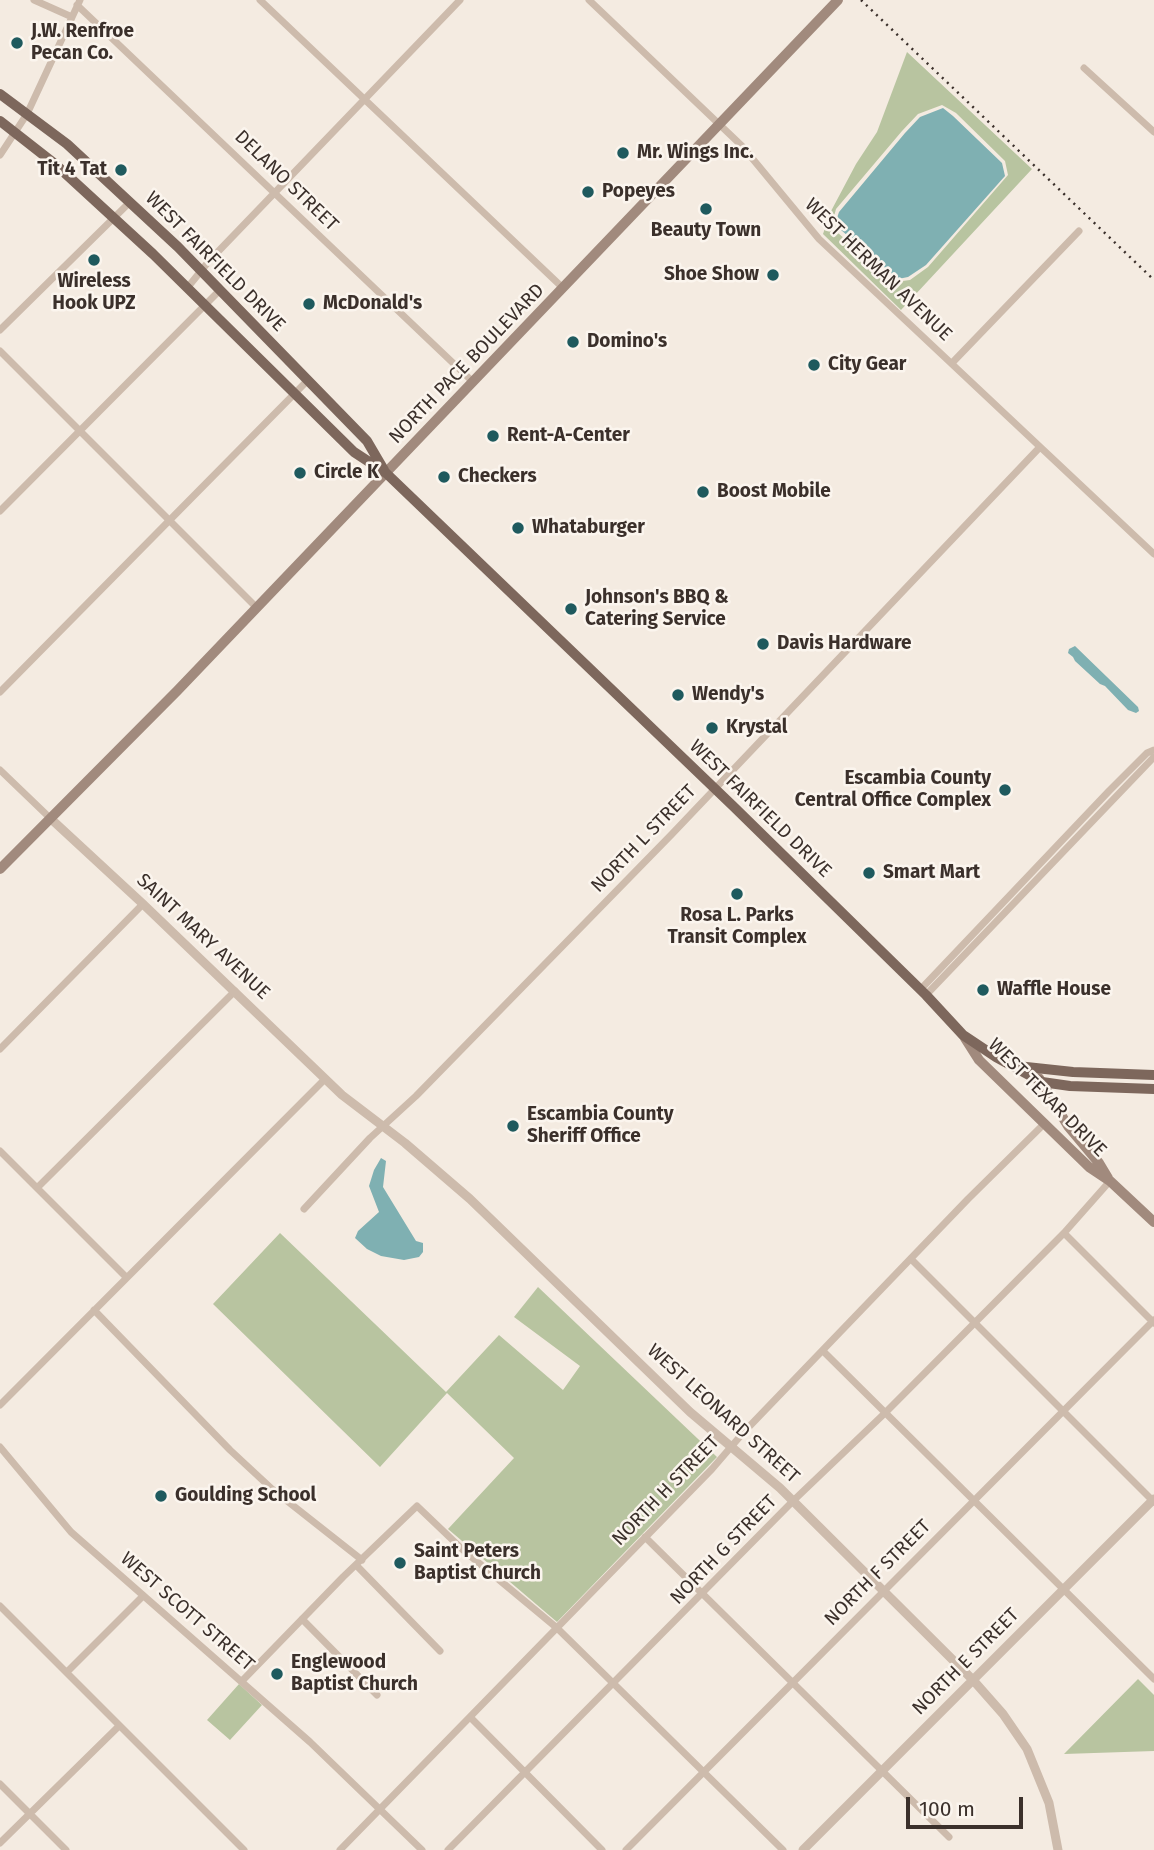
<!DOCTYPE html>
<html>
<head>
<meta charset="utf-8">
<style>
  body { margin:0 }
  #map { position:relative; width:1154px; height:1850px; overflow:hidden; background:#f4ebe1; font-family:"Fira Sans",sans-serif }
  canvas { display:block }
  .scale { position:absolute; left:906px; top:1797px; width:117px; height:32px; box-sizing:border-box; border:4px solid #3b302b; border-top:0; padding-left:9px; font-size:21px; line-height:24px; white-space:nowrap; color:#3b302b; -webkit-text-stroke:5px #fbf5ee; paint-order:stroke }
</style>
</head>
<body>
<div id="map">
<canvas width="1154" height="1850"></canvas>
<div class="scale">100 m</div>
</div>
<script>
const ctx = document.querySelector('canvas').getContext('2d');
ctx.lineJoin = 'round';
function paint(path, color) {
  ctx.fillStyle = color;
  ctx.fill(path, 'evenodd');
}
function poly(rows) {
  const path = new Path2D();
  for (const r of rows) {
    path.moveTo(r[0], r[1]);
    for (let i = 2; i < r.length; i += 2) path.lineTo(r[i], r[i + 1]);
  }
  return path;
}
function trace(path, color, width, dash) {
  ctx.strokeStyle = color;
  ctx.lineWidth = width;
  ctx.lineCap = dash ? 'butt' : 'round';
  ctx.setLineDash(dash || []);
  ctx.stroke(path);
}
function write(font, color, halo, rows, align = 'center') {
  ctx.font = font + ' "Fira Sans",sans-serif';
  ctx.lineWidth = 5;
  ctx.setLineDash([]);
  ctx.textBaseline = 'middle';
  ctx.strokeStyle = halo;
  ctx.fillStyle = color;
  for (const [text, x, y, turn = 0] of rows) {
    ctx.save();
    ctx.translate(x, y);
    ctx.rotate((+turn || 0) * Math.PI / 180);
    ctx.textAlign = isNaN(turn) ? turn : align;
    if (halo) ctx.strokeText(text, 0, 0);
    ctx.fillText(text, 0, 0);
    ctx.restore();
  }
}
paint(poly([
  [907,52,1032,169,901,310,823,234,830,213,856,164,877,132],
  [942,105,956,113,1005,161,1008,175,928,267,910,280,895,282,838,233,833,220,836,209,902,131,918,114],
  [280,1233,446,1392,499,1335,563,1390,580,1366,514,1317,538,1287,717,1457,557,1622,448,1529,514,1458,447,1393,380,1467,213,1304],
  [1138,1679,1154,1695,1154,1751,1064,1754],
  [239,1684,262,1705,230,1740,207,1720]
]), '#b8c4a0');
paint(poly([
  [943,108,953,116,1002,163,1005,176,926,265,908,277,898,279,841,230,836,221,839,212,905,133,920,117],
  [1075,646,1138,707,1139,711,1136,713,1128,710,1105,686,1100,684,1075,661,1073,657,1068,653,1069,649],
  [381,1158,386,1161,383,1187,416,1241,423,1243,423,1252,419,1257,404,1260,381,1256,367,1249,355,1238,358,1231,379,1212,369,1186,374,1170]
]), '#7fb0b2');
trace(poly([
  [34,0,72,17],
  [260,0,563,288],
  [589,0,742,146,819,239,1154,554],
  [77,5,473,382],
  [1084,68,1154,132],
  [0,155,27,114,80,0],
  [188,287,209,261,460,0],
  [0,330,130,202],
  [0,351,257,608],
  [952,363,1079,231],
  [0,511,220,290],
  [0,692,308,380],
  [0,770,50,818],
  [920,990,1109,791,1147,753,1154,750],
  [926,995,1154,757],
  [0,1049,143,904],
  [0,1151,126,1277],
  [37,1188,235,991],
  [304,1209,370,1138,416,1096,672,834,1040,447],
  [1064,1233,1154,1323],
  [911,1259,1154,1502],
  [94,1310,230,1450,272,1489,362,1560],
  [823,1351,1154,1679],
  [0,1405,325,1079],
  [0,1447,71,1532,310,1742,422,1850],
  [645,1537,949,1837],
  [356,1565,440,1651],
  [0,1606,244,1850],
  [302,1619,377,1695],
  [67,1672,143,1596],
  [242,1681,343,1577,417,1506,462,1549,557,1628,783,1850],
  [470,1717,602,1850],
  [0,1784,66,1850],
  [0,1843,119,1726],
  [340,1850,712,1469,743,1433,968,1199,1045,1123],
  [448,1850,793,1501,885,1413,1064,1233,1110,1181],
  [626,1850,1154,1320]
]), '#cdbbac', 7);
trace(poly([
  [50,818,143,904,342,1095,405,1143,470,1199,690,1412,780,1488,973,1680,1003,1714,1027,1749,1049,1803,1058,1850],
  [803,1850,1154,1499]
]), '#cdbbac', 9);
trace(poly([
  [0,869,177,691,838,0],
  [965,1038,979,1060,1089,1167,1110,1181,1154,1222],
  [1039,1078,1068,1126,1099,1163,1108,1178]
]), '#a18a7d', 10);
trace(poly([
  [0,94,67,144,178,247,367,441,384,470],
  [0,121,55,164,153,254,354,452,386,473,733,806,926,995,963,1035,996,1057,1042,1082,1070,1086,1154,1089],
  [1017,1066,1073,1072,1154,1075]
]), '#7d675c', 10);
trace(poly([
  [861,0,1154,280]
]), '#3b302b', 2.5, [2, 5]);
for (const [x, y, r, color] of [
  [17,43,7,"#1f5a5e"],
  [623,153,7,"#1f5a5e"],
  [121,170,7,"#1f5a5e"],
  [588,192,7,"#1f5a5e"],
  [706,209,7,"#1f5a5e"],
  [94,260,7,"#1f5a5e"],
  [773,275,7,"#1f5a5e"],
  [309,304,7,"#1f5a5e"],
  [573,342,7,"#1f5a5e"],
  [814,365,7,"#1f5a5e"],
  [493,436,7,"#1f5a5e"],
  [300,473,7,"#1f5a5e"],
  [444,477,7,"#1f5a5e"],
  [703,492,7,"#1f5a5e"],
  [518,528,7,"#1f5a5e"],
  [571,609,7,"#1f5a5e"],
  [763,644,7,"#1f5a5e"],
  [678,695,7,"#1f5a5e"],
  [712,728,7,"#1f5a5e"],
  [1005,790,7,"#1f5a5e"],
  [869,873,7,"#1f5a5e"],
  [737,894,7,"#1f5a5e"],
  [983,990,7,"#1f5a5e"],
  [513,1126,7,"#1f5a5e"],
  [161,1496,7,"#1f5a5e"],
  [400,1563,7,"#1f5a5e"],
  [277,1674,7,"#1f5a5e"]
]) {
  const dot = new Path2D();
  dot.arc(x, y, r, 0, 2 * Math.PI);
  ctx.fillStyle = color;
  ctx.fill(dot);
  trace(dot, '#fbf5ee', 2.5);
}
write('bold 19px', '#3b302b', '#fbf5ee', [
  ["J.W. Renfroe",31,32],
  ["Pecan Co.",31,54],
  ["Mr. Wings Inc.",637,153],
  ["Tit 4 Tat",107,170,"right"],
  ["Popeyes",602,192],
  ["Beauty Town",706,231,"center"],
  ["Shoe Show",759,275,"right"],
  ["Wireless",94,282,"center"],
  ["Hook UPZ",94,304,"center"],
  ["McDonald's",323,304],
  ["Domino's",587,342],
  ["City Gear",828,365],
  ["Rent-A-Center",507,436],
  ["Circle K",314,473],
  ["Checkers",458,477],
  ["Boost Mobile",717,492],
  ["Whataburger",532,528],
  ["Johnson's BBQ &",585,598],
  ["Catering Service",585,620],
  ["Davis Hardware",777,644],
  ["Wendy's",692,695],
  ["Krystal",726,728],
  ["Escambia County",991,779,"right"],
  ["Central Office Complex",991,801,"right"],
  ["Smart Mart",883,873],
  ["Rosa L. Parks",737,916,"center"],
  ["Transit Complex",737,938,"center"],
  ["Waffle House",997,990],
  ["Escambia County",527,1115],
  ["Sheriff Office",527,1137],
  ["Goulding School",175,1496],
  ["Saint Peters",414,1552],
  ["Baptist Church",414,1574],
  ["Englewood",291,1663],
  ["Baptist Church",291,1685]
], 'left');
write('19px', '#3b302b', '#fbf5ee', [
  ["DELANO STREET",286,181,44],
  ["WEST FAIRFIELD DRIVE",215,262,45],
  ["WEST HERMAN AVENUE",878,270,44],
  ["NORTH PACE BOULEVARD",467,364,-46],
  ["WEST FAIRFIELD DRIVE",760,809,44],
  ["NORTH L STREET",644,839,-46],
  ["SAINT MARY AVENUE",203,937,43],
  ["WEST TEXAR DRIVE",1047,1098,45],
  ["WEST LEONARD STREET",723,1414,42],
  ["NORTH H STREET",666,1491,-46],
  ["NORTH G STREET",724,1550,-46],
  ["NORTH F STREET",878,1573,-45],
  ["WEST SCOTT STREET",187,1612,41],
  ["NORTH E STREET",966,1662,-45]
]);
</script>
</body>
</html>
